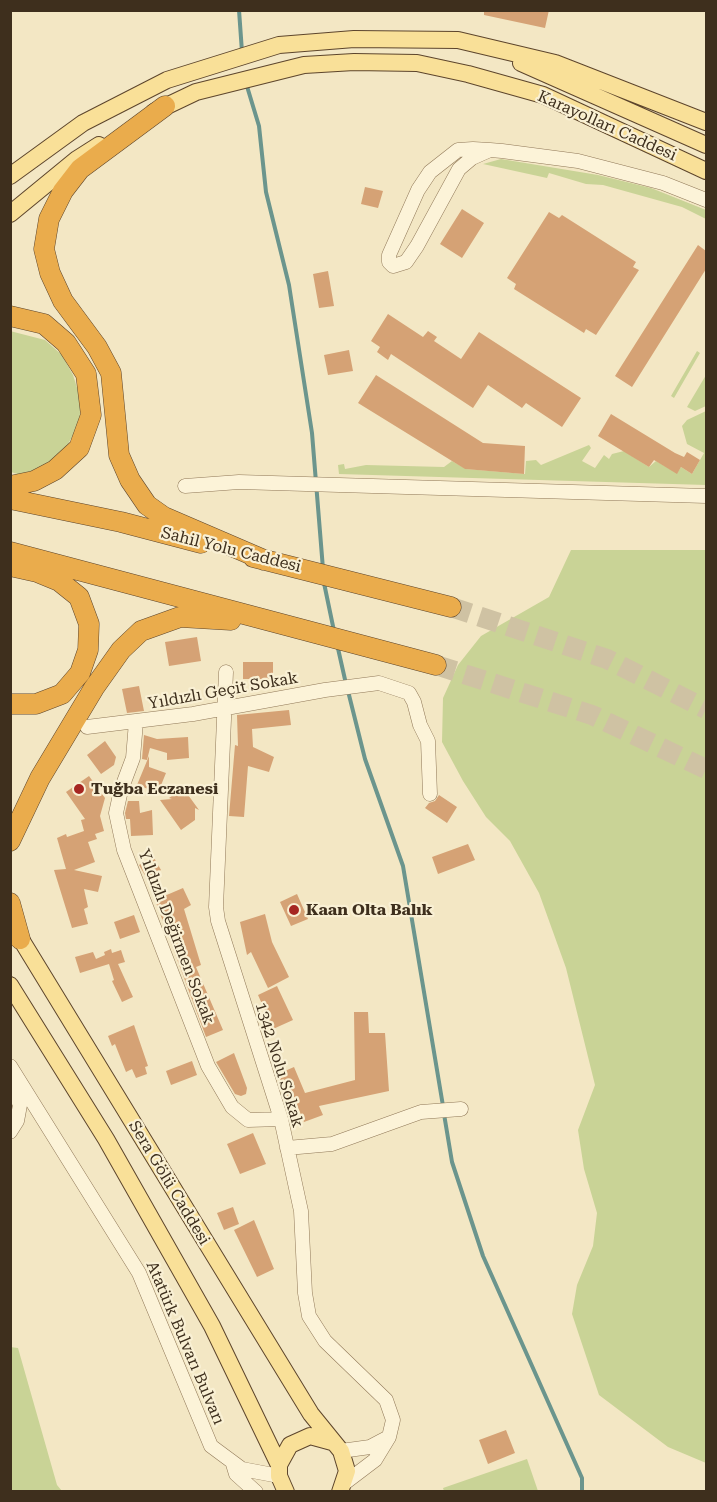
<!DOCTYPE html>
<html>
<head>
<meta charset="utf-8">
<style>
  body { margin:0 }
  #map { position:relative; width:717px; height:1502px; overflow:hidden; background:#f3e7c4; font-family:"Roboto Serif",serif }
  canvas { display:block }
  .frame { position:absolute; inset:0; border:12px solid #3e2f1d; pointer-events:none }
</style>
</head>
<body>
<div id="map">
<canvas width="717" height="1502"></canvas>
<div class="frame"></div>
</div>
<script>
const ctx = document.querySelector('canvas').getContext('2d');
ctx.lineJoin = 'round';
function paint(path, color) {
  ctx.fillStyle = color;
  ctx.fill(path, 'evenodd');
}
function poly(rows) {
  const path = new Path2D();
  for (const r of rows) {
    path.moveTo(r[0], r[1]);
    for (let i = 2; i < r.length; i += 2) path.lineTo(r[i], r[i + 1]);
  }
  return path;
}
function trace(path, color, width, dash) {
  ctx.strokeStyle = color;
  ctx.lineWidth = width;
  ctx.lineCap = dash ? 'butt' : 'round';
  ctx.setLineDash(dash || []);
  ctx.stroke(path);
}
function write(font, color, halo, rows, align = 'center') {
  ctx.font = font + ' "Roboto Serif",serif';
  ctx.lineWidth = 4.5;
  ctx.setLineDash([]);
  ctx.textBaseline = 'middle';
  ctx.strokeStyle = halo;
  ctx.fillStyle = color;
  for (const [text, x, y, turn = 0] of rows) {
    ctx.save();
    ctx.translate(x, y);
    ctx.rotate((+turn || 0) * Math.PI / 180);
    ctx.textAlign = isNaN(turn) ? turn : align;
    if (halo) ctx.strokeText(text, 0, 0);
    ctx.fillText(text, 0, 0);
    ctx.restore();
  }
}
paint(poly([
  [501,159,598,175,651,188,706,210,706,219,682,207,603,185,586,184,549,173,547,178,483,164],
  [10,331,45,340,62,355,73,375,80,397,80,423,60,458,24,476,11,472],
  [697,351,700,353,674,398,671,396],
  [706,375,706,406,695,411,687,407],
  [706,411,706,485,339,474,338,465,344,464,345,469,366,465,444,467,452,461,466,469,525,474,526,461,536,460,541,465,589,445,591,448,582,461,595,468,604,455,609,459,612,454,624,451,649,467,656,461,677,473,681,467,692,474,704,453,687,444,682,426,687,420],
  [571,550,706,550,706,1463,668,1447,599,1395,572,1314,577,1285,593,1246,597,1213,584,1169,578,1130,595,1085,566,968,539,893,510,841,486,817,463,781,442,742,443,698,458,665,481,636,549,597],
  [10,1347,18,1348,57,1485,62,1491,11,1491],
  [527,1459,538,1491,444,1491,443,1488]
]), '#c9d396');
trace(poly([
  [239,10,242,52],
  [246,83,259,126,266,192,289,285,312,433,323,569],
  [324,583,334,631],
  [337,644,346,684],
  [348,691,365,759,403,866,443,1106],
  [444,1114,452,1162,483,1256,582,1478,582,1492]
]), '#6b958d', 4);
paint(poly([
  [484,10,549,10,545,28,484,15],
  [365,187,383,191,378,208,361,204],
  [462,209,484,223,462,258,440,244],
  [549,212,559,218,562,215,636,262,633,267,639,270,596,335,586,329,584,333,514,289,516,284,507,278],
  [698,245,706,251,706,269,632,387,615,376],
  [328,271,334,306,319,308,313,274],
  [388,314,423,337,428,331,437,337,434,341,461,359,479,332,581,398,562,427,526,403,522,408,488,385,473,408,391,354,388,360,377,352,380,347,371,341],
  [349,350,353,371,328,375,324,355],
  [376,375,483,443,525,446,524,474,465,469,358,403],
  [611,414,675,453,684,457,687,452,700,460,692,474,681,467,677,474,654,460,649,467,598,436],
  [197,637,201,661,169,666,165,642],
  [243,662,273,662,273,679,243,679],
  [139,686,144,711,127,713,122,689],
  [289,710,291,725,252,729,253,747,274,757,269,772,248,766,244,817,229,816,235,745,238,746,237,715],
  [144,735,157,739,188,737,189,758,167,760,167,753,150,748,147,760,142,759],
  [105,741,116,757,114,765,101,774,87,755],
  [149,756,149,767,166,773,157,795,150,786,151,790,137,785],
  [89,776,105,798,100,816,104,831,95,834,97,839,88,842,95,862,74,870,102,876,98,892,84,889,88,907,84,909,88,924,72,928,54,870,66,869,57,838,66,834,67,837,84,831,81,820,85,819,66,792],
  [183,788,199,810,195,808,195,820,181,830,160,800,172,799,169,798],
  [439,795,457,807,447,823,425,808,429,803,435,801],
  [128,801,139,801,140,813,152,810,153,835,131,836,130,819,126,819,125,813],
  [468,844,475,860,438,874,432,857],
  [153,856,161,870,147,879,139,865],
  [183,888,191,905,184,909,201,965,196,967,223,1030,206,1037,155,900],
  [297,894,308,919,291,926,280,902],
  [265,914,272,942,289,977,268,988,251,952,247,955,240,922],
  [134,915,140,932,120,939,114,922],
  [111,949,112,953,121,950,125,962,118,964,133,997,122,1002,112,981,114,980,109,964,80,973,75,957,93,952,96,959,105,955,104,952],
  [277,986,293,1020,273,1029,258,995],
  [354,1012,368,1012,369,1033,385,1033,389,1091,319,1106,323,1115,304,1122,293,1095,287,1097,278,1074,294,1067,305,1093,355,1080],
  [134,1025,148,1066,145,1067,147,1074,136,1078,132,1069,126,1072,115,1044,112,1046,108,1036],
  [234,1053,247,1088,246,1094,241,1096,235,1094,216,1062],
  [192,1061,197,1075,171,1085,166,1071],
  [253,1133,266,1164,240,1174,227,1144],
  [233,1207,239,1224,224,1230,217,1213],
  [254,1220,274,1269,257,1277,234,1230],
  [506,1430,515,1453,488,1464,479,1440]
]), '#d5a275');
trace(poly([
  [451,607,607,659,706,709],
  [436,665,592,715,706,769]
]), '#cfc2a3', 20, [20, 10]);
const minor = poly([
  [490,150,472,158,459,169,417,246,406,262,393,266,389,262,389,255,418,190,430,172,458,150,473,149,490,150,502,151,578,161,663,183,706,200],
  [185,486,239,482,706,496],
  [226,672,216,907,218,921,281,1119,301,1211,305,1293,309,1316,325,1341,386,1400,393,1420,389,1437,375,1460,346,1482],
  [136,722,133,758,121,790,116,813,124,850,208,1066,232,1107,248,1120,281,1119],
  [87,727,193,714,325,690,379,683,409,693,414,702,420,725,428,741,430,794],
  [10,1066,139,1273,211,1446,242,1469,279,1476],
  [10,1081,20,1105,17,1121,10,1132],
  [287,1148,332,1144,421,1112,461,1109],
  [341,1451,370,1447,389,1437],
  [233,1464,236,1474,256,1492]
]);
const major = poly([
  [521,63,706,145],
  [154,112,196,92,304,65,354,62,417,63,468,74,543,95,706,171],
  [10,176,83,123,167,80,279,45,354,39,458,40,555,63,706,122],
  [10,214,77,159,99,145],
  [14,928,311,1414,341,1451,347,1471,340,1492],
  [10,985,106,1139,212,1326,279,1465],
  [286,1492,279,1476,279,1465,290,1445,310,1436,332,1442]
]);
const highway = poly([
  [165,106,80,169,63,191,49,219,44,249,50,273,63,301,97,347,111,373,119,455,130,480,147,505,164,517,264,560],
  [10,316,44,324,66,343,86,374,91,415,79,448,55,470,34,481,10,486],
  [10,499,121,522,201,543],
  [10,552,436,665],
  [253,557,451,607],
  [10,566,37,572,59,581,79,597,89,624,88,650,80,673,62,694,36,704,10,704],
  [10,841,40,778,94,688,121,650,141,631,180,617,231,620],
  [10,903,20,939]
]);
trace(minor, '#907858', 15);
trace(major, '#5d452c', 18);
trace(highway, '#5d452c', 21);
trace(minor, '#fcf3d8', 14);
trace(major, '#f9e098', 16);
trace(highway, '#eaac4c', 20);
for (const [x, y, r, color] of [
  [79,789,6,"#a62621"],
  [294,910,6,"#a62621"]
]) {
  const dot = new Path2D();
  dot.arc(x, y, r, 0, 2 * Math.PI);
  ctx.fillStyle = color;
  ctx.fill(dot);
  trace(dot, '#f9f0d4', 2);
}
write('16px', '#3e2f1d', '#f9f0d4', [
  ["Karayolları Caddesi",607,126,24],
  ["Sahil Yolu Caddesi",231,550,14],
  ["Yıldızlı Geçit Sokak",223,691,-10],
  ["Yıldızlı Değirmen Sokak",176,937,69],
  ["1342 Nolu Sokak",279,1065,73],
  ["Sera Gölü Caddesi",169,1183,59],
  ["Atatürk Bulvarı Bulvarı",185,1343,67]
]);
write('bold 16px', '#3e2f1d', '#f9f0d4', [
  ["Tuğba Eczanesi",91,789],
  ["Kaan Olta Balık",306,910]
], 'left');
</script>
</body>
</html>
